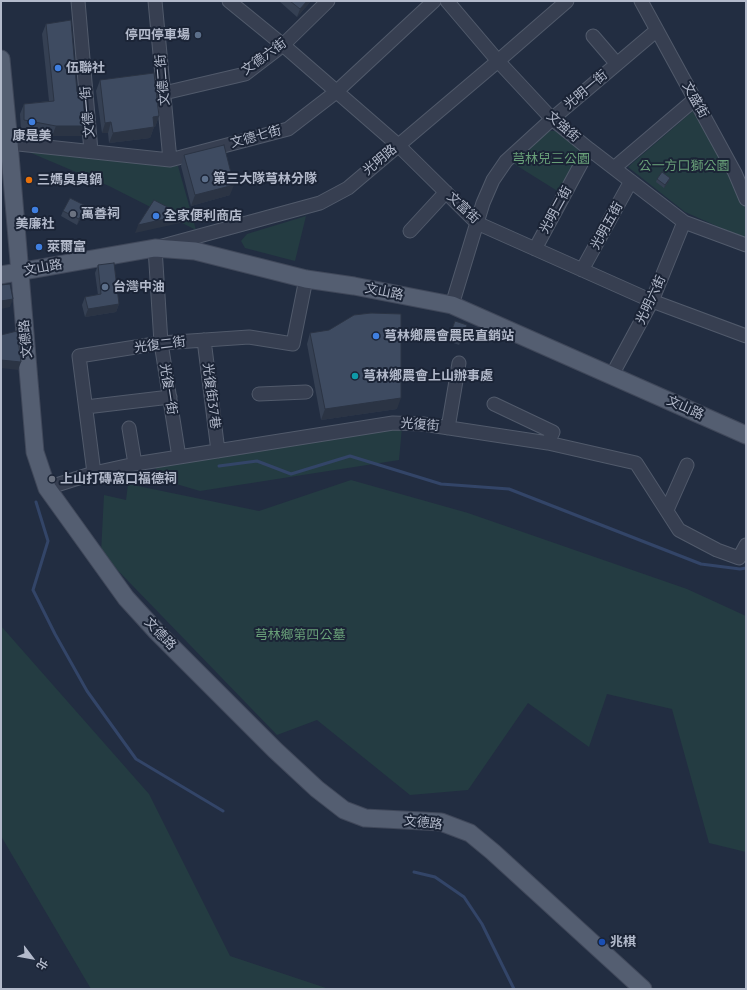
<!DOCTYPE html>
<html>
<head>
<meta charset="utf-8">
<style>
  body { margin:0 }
  #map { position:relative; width:747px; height:990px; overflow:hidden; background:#222d41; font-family:"PT Sans","Noto Sans TC",sans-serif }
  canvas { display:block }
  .frame { position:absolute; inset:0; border:2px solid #b3bacb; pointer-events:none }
  .north { position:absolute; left:12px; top:938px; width:40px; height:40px; -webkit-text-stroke:3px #1b2436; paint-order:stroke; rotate:122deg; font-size:11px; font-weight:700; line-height:16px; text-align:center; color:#b3bacb }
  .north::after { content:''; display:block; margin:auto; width:14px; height:18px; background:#b3bacb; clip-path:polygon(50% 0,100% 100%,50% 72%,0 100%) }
</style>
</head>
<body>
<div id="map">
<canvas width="747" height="990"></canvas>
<div class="frame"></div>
<div class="north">北</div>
</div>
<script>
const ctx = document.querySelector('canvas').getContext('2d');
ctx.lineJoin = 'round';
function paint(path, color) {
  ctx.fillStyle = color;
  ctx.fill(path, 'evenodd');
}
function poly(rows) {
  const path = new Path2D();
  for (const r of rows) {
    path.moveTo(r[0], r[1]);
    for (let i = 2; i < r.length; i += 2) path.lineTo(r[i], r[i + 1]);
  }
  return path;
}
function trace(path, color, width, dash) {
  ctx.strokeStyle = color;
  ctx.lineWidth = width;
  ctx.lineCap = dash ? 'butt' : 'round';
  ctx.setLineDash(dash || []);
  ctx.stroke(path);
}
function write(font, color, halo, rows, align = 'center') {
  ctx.font = font + ' "PT Sans","Noto Sans TC",sans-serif';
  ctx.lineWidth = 4;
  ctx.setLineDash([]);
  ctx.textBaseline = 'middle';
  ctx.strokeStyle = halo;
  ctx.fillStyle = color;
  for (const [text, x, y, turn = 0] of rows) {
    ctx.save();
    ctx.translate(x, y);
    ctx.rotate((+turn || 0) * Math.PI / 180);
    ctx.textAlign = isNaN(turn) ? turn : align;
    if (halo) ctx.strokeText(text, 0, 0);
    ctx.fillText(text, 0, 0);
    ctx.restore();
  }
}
paint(poly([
  [693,111,728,171,746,210,746,239,685,212,628,167],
  [547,131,556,131,578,148,579,157,559,192,511,162],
  [24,150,178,166,196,230,109,186],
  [306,216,295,261,245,248,241,241,247,234],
  [402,427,399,460,200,491,166,481,151,463],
  [351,480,468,513,687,589,746,616,746,852,709,843,672,709,607,694,589,747,528,703,468,790,410,795,317,720,277,735,101,553,104,495,126,500,128,484,259,511],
  [1,626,149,794,230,956,329,989,91,989,1,836]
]), '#243c42');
trace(poly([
  [219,466,257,461,291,474,350,456,441,484,509,489,701,564,740,569,746,568],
  [36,502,48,541,33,590,55,634,87,691,136,759,223,811],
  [414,872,435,877,464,897,482,924,514,989]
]), '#334568', 3);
const minor = poly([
  [78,1,91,151],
  [155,1,170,160],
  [229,1,283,45,398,145,477,223,652,301,746,336],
  [447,1,498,61,552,119,589,149,684,222,746,245],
  [641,1,735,173,746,199],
  [593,36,617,64],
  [164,93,245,74,283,45,328,1],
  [9,143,170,160,288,129,336,92,434,1],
  [614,168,694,100],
  [410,231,446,192],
  [535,249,589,149],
  [582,270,631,181],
  [452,305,483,203,493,180,506,161,552,119,657,30],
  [204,340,218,451],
  [612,375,652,301,684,222],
  [259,394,306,392],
  [494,404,553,432,548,443],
  [86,407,170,397],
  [129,428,135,464],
  [448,428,459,363],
  [179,457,161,343,155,248,320,203,348,188,498,61,567,1],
  [94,473,79,356,161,343,249,337,293,344,306,279],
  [47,488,94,473,135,464,393,423,423,424,548,443,636,463,679,530,717,550,739,558,746,545],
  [667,510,687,465]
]);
const major = poly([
  [1,59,9,143,35,452,47,488,126,598,157,632,275,750,317,789,344,810,365,818,441,822,470,833,493,852,643,989],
  [1,275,155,248,195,251,306,279,354,286,452,305,746,435]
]);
trace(minor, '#515a6b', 15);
trace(major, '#40485a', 19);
trace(minor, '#373f51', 13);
trace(major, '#545e71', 17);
paint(poly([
  [279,1,311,1,297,17],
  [46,24,77,92,85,126,82,136,52,136,21,131,20,114,24,104,49,101,42,34],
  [100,80,159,116,155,127,154,127,150,138,109,143,108,133,102,133,96,91],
  [184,155,230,195,191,206,181,166],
  [670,178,669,181,664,188,656,182,657,179],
  [86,206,84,212,77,225,61,216,63,211],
  [98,265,119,304,116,312,85,317,82,305,85,297,98,295,95,273],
  [455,321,467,325,459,345,448,341],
  [310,333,397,409,321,420,307,344]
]), '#354053');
paint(poly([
  [307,1,311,1,297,17,300,9],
  [159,116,155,127,149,127,153,117],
  [111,122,108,133,102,133,105,123],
  [56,126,85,126,82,136,52,136],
  [154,127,150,138,109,143,113,133],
  [670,178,669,181,664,188,665,185],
  [234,185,230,195,191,206,195,195],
  [86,206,84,212,77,225,79,219],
  [183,215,180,223,135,233,138,225],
  [13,299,10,307,1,309,1,301],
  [119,304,116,312,85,317,88,309],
  [1,360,21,362,18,370,1,368],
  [401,398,397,409,321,420,325,409]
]), '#2b3444');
const building = poly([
  [290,1,307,1,300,9,290,1],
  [71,20,77,92,83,92,85,126,56,126,24,120,24,104,54,101,46,24,71,20],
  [154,73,159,116,153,117,154,127,113,133,111,122,105,123,100,80,154,73],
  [224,145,234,185,195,195,184,155,224,145],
  [662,172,670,178,665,185,657,179,662,172],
  [70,198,86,206,79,219,63,211,70,198],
  [154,200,183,215,138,225,154,200],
  [114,263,119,304,88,309,85,297,101,294,98,265,114,263],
  [10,284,13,299,1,301,1,285,10,284],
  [371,313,401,314,401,398,325,409,310,333,329,330,354,315,371,313],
  [455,321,467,325,461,340,450,335,455,321],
  [17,331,21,362,1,360,1,335,17,331]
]);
paint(building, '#3e4b61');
trace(building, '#2b3444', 1);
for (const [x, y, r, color] of [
  [198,35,4,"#5c6f8a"],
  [58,68,4,"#3f7fe0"],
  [32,122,4,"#3f7fe0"],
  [205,179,4,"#5c6f8a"],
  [29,180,4,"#e8710a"],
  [35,210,4,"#3f7fe0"],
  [73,214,4,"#6b7280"],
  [156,216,4,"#3f7fe0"],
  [39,247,4,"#3f7fe0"],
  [105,287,4,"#5c6f8a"],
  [376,336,4,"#3f7fe0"],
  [355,376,4,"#0f9aa8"],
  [52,479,4,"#6b7280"],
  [602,942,4,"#1a4fb4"]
]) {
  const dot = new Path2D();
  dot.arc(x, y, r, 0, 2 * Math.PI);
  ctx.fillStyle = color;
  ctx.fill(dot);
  trace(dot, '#1b2436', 1.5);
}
write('bold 13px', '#b3bacb', '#1b2436', [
  ["停四停車場",190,35,"right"],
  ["伍聯社",66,68],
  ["康是美",32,136,"center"],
  ["第三大隊芎林分隊",213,179],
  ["三媽臭臭鍋",37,180],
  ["萬善祠",81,214],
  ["全家便利商店",164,216],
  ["美廉社",35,224,"center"],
  ["萊爾富",47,247],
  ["台灣中油",113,287],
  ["芎林鄉農會農民直銷站",384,336],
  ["芎林鄉農會上山辦事處",363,376],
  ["上山打磚窩口福德祠",60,479],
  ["兆棋",610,942]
], 'left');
write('13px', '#b3bacb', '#1b2436', [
  ["文德六街",264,57,-36],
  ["文德二街",163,80,-95],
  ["光明一街",586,90,-40],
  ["文盛街",695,100,61],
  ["文德一街",88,112,-95],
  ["文強街",563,127,41],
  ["文德七街",256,137,-15],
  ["光明路",380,160,-40],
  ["文富街",463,208,43],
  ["光明二街",556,210,-61],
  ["光明五街",607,226,-61],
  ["文山路",43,268,-10],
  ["文山路",384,292,11],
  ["光明六街",651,300,-65],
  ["文德路",26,339,-95],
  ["光復二街",160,345,-7],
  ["光復一街",168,389,81],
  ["光復街37巷",211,396,83],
  ["文山路",685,408,24],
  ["光復街",420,425,4],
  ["文德路",160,634,46],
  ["文德路",423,823,6]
]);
write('13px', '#689f78', '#1b2436', [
  ["芎林兒三公園",551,159],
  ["公一方口獅公園",684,166],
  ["芎林鄉第四公墓",300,635]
]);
</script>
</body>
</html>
